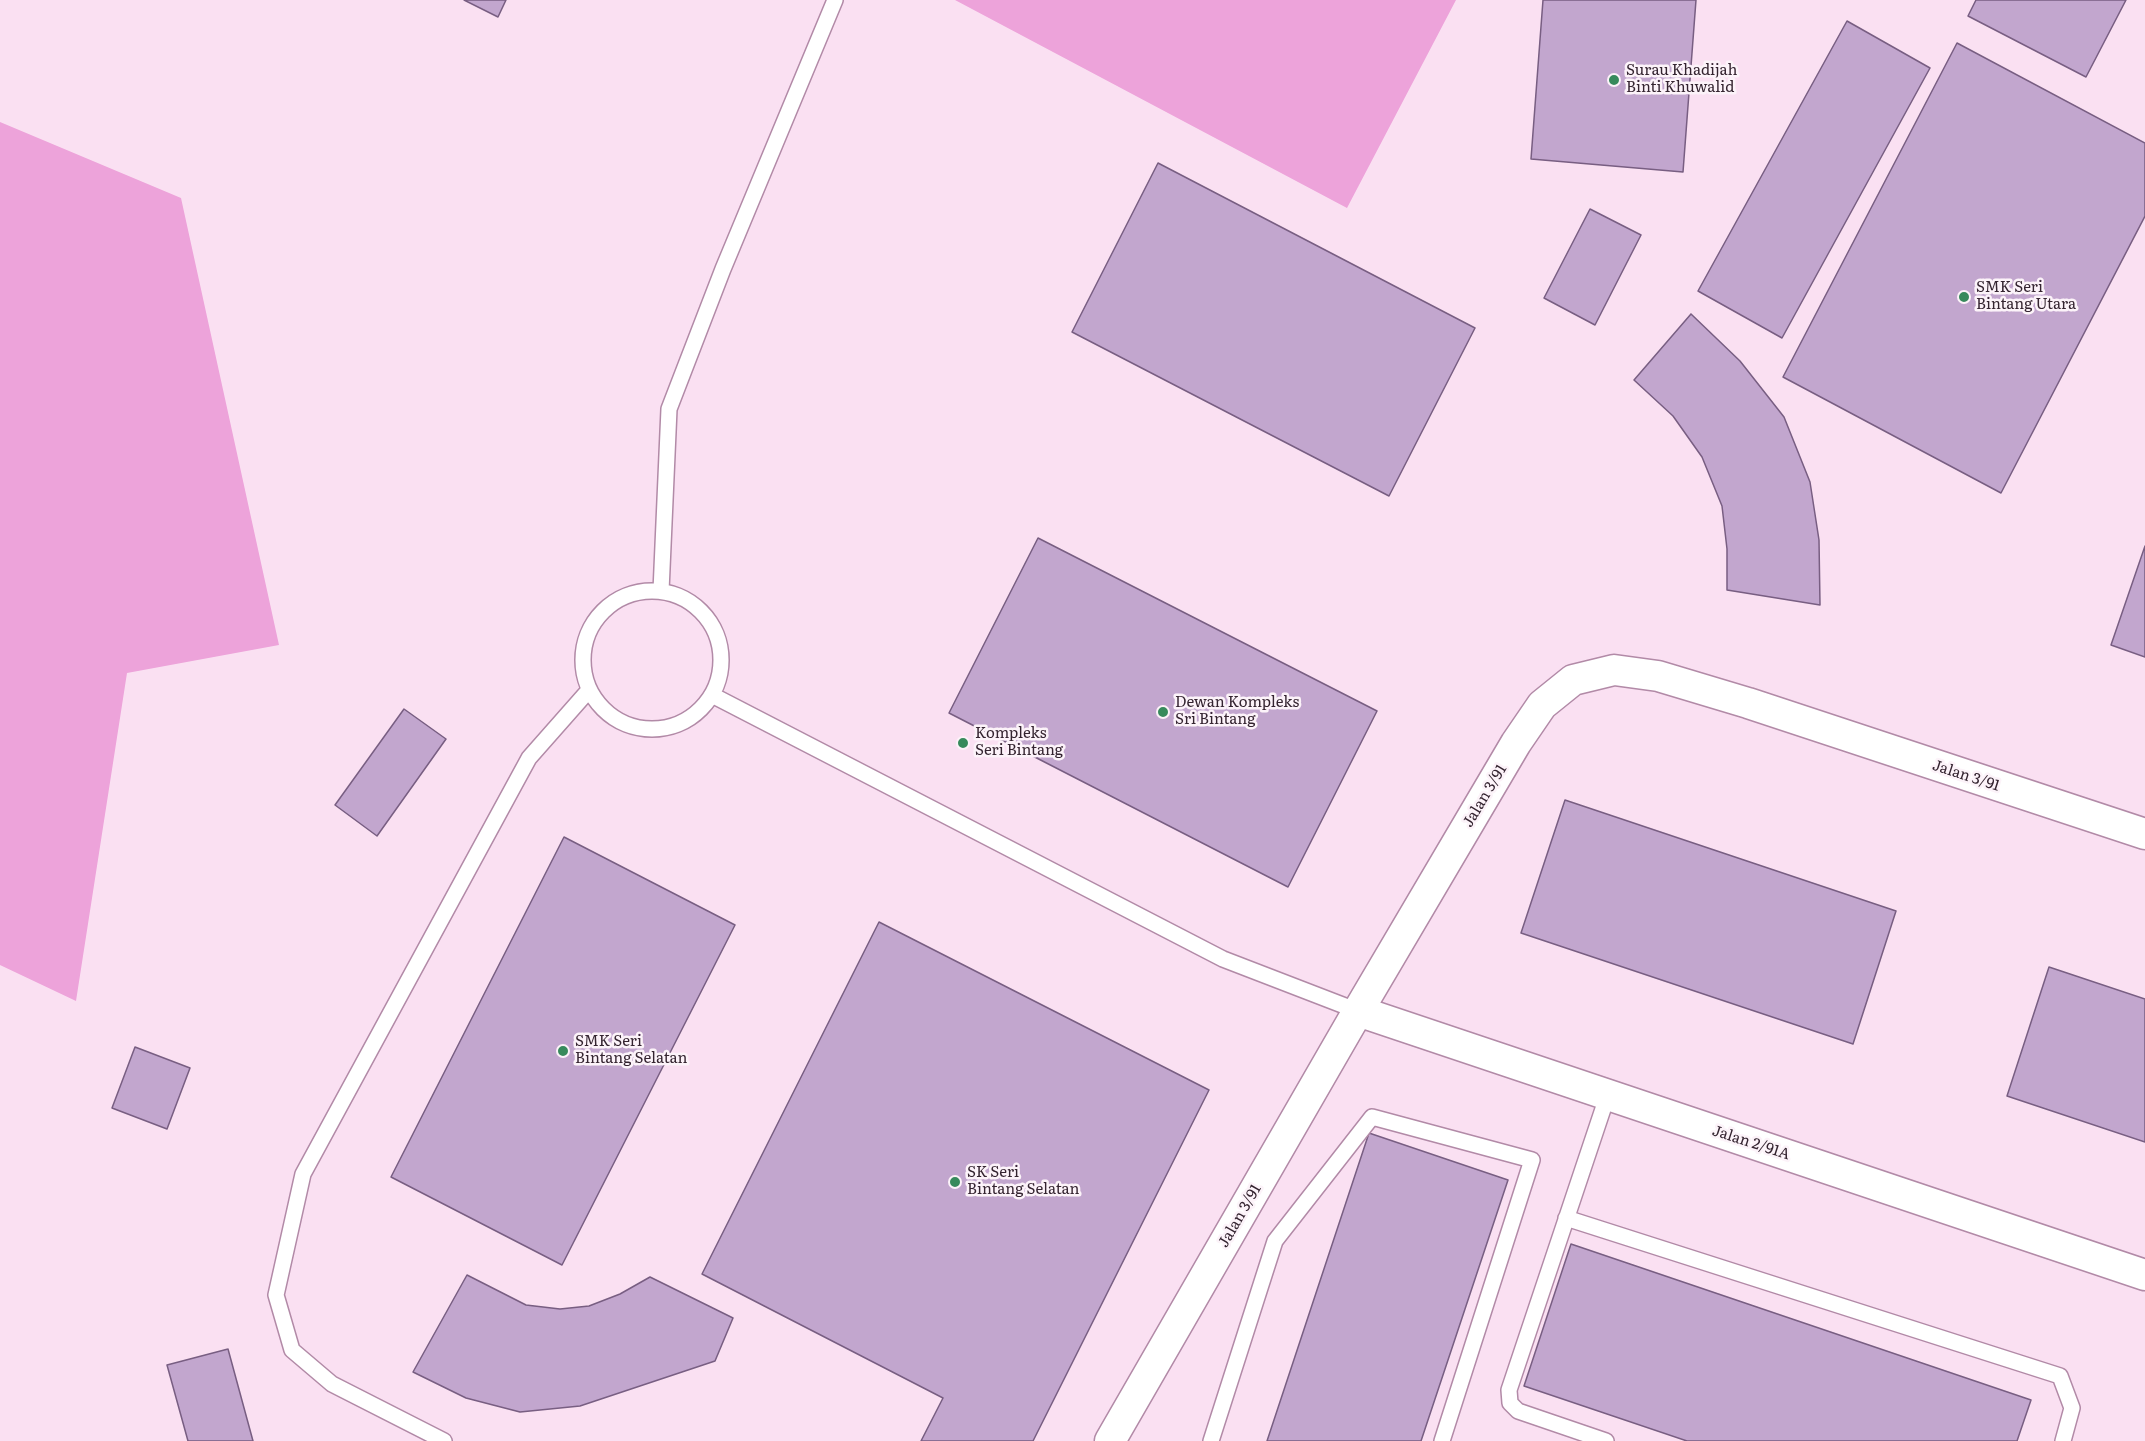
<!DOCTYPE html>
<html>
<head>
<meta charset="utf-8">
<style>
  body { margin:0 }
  canvas { display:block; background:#fae0f2 }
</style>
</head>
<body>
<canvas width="2145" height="1441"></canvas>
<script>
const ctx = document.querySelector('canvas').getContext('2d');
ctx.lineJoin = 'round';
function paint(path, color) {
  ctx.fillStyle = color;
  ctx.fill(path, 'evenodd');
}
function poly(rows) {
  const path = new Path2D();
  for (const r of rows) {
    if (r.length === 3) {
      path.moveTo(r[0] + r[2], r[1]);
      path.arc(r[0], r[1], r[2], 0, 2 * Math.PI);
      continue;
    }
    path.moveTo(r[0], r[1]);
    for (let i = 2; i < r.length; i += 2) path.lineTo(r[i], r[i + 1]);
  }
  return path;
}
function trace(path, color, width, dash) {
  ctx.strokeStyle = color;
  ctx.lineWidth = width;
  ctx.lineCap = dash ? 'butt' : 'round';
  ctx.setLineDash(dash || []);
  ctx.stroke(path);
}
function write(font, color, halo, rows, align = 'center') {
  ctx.font = font + ' Literata,serif';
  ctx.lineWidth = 5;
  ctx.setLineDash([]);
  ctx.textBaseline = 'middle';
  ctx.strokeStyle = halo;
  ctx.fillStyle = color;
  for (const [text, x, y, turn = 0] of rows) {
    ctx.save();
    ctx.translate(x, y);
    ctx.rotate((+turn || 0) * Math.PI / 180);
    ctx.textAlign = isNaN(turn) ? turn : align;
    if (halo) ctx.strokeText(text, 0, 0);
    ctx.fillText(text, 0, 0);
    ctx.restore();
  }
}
paint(poly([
  [955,0,1456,0,1347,208],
  [0,122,181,198,279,645,127,673,76,1001,0,965]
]), '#eda3da');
const building = poly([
  [464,0,506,0,498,17,464,0],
  [1543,0,1696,0,1683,172,1531,159,1543,0],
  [1976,0,2126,0,2086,77,1968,16,1976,0],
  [1847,21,1930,68,1782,338,1698,291,1847,21],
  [1957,43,2145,143,2145,216,2001,493,1783,377,1957,43],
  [1158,163,1475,328,1389,496,1072,332,1158,163],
  [1590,209,1641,235,1595,325,1544,298,1590,209],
  [1691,314,1740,361,1784,417,1810,482,1819,540,1820,605,1727,590,1727,549,1722,506,1702,457,1673,416,1634,380,1691,314],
  [1038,538,1377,711,1288,887,949,713,1038,538],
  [2145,546,2145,657,2111,645,2145,546],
  [404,709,446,739,377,836,335,805,404,709],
  [1565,800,1896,911,1853,1044,1521,933,1565,800],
  [564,837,735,925,562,1265,391,1177,564,837],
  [879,922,1209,1090,1033,1441,921,1441,943,1398,702,1274,879,922],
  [2049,967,2145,999,2145,1142,2007,1096,2049,967],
  [135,1047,190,1068,167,1129,112,1108,135,1047],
  [1369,1133,1508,1180,1421,1441,1267,1441,1369,1133],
  [1571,1244,2031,1400,2017,1441,1687,1441,1524,1386,1571,1244],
  [467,1275,526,1305,560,1309,589,1306,620,1294,650,1277,733,1318,715,1361,580,1406,520,1412,466,1398,413,1372,467,1275],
  [228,1349,253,1441,188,1441,167,1365,228,1349]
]);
paint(building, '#c2a6ce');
trace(building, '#785e82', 1.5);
const lane = poly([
  [661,591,669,409,723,269,835,0],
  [652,660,69],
  [712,695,1223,959,1358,1011],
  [1566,1218,2060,1376,2072,1408,2063,1441],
  [444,1441,332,1384,292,1350,276,1295,303,1174,529,758,589,690],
  [1211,1441,1275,1241,1372,1117,1532,1160,1442,1441],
  [1606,1441,1518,1411,1510,1403,1509,1390,1608,1094]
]);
const street = poly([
  [1358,1011,2145,1275],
  [1110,1441,1358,1011,1516,743,1542,705,1573,680,1614,670,1658,676,1748,703,2145,834]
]);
trace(lane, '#b28aa7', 18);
trace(street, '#b28aa7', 33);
trace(lane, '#fff', 15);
trace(street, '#fff', 30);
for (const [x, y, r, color] of [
  [1614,80,6,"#378a5c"],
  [1964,297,6,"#378a5c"],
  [1163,712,6,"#378a5c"],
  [963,743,6,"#378a5c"],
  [563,1051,6,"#378a5c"],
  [955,1182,6,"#378a5c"]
]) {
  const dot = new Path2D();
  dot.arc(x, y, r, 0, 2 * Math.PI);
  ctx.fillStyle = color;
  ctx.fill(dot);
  trace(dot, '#fcf3f9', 2);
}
write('15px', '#342430', '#fcf3f9', [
  ["Surau Khadijah",1626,71],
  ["Binti Khuwalid",1626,88],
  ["SMK Seri",1976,288],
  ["Bintang Utara",1976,305],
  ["Dewan Kompleks",1175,703],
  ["Sri Bintang",1175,720],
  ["Kompleks",975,734],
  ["Seri Bintang",975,751],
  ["SMK Seri",575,1042],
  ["Bintang Selatan",575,1059],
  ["SK Seri",967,1173],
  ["Bintang Selatan",967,1190]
], 'left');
write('15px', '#342430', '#fcf3f9', [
  ["Jalan 3/91",1966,776,18],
  ["Jalan 3/91",1485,796,-59],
  ["Jalan 2/91A",1751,1143,18],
  ["Jalan 3/91",1240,1216,-60]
]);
</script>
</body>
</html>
